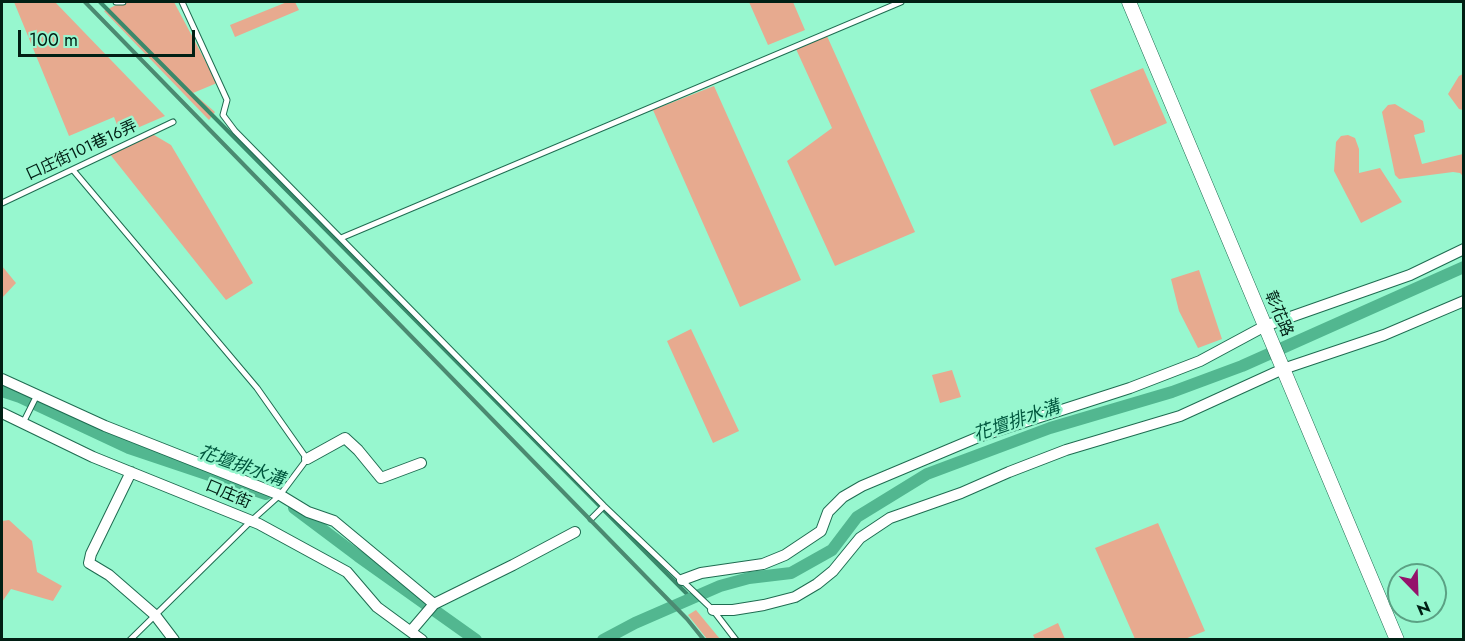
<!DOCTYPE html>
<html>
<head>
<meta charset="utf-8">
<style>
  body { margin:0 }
  #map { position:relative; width:1465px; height:641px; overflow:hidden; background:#97f7cf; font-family:Jost,sans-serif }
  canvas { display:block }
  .frame { position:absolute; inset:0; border:3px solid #011f14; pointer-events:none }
  .north { position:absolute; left:1387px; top:563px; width:60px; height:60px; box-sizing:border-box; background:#97f7cf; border:2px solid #5ba184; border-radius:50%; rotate:157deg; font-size:16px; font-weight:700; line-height:24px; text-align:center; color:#011f14 }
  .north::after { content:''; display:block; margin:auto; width:21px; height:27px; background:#94126b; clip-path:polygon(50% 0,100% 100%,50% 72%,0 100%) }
  .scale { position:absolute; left:18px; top:30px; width:177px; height:27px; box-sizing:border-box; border:3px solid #011f14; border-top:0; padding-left:8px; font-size:18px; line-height:21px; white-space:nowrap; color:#011f14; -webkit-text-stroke:4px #97f7cf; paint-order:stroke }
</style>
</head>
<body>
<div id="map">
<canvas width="1465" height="641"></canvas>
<div class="frame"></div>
<div class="north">N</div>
<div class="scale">100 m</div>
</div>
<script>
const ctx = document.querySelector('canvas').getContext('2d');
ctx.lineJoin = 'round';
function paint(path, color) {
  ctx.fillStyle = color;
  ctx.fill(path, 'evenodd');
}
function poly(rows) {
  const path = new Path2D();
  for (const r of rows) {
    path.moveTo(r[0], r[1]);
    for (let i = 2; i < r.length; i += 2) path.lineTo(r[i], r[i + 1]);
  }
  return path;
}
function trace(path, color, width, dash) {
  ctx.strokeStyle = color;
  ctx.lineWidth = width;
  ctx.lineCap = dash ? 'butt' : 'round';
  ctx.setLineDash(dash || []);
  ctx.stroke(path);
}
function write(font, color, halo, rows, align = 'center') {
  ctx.font = font + ' Jost,"Noto Sans TC",sans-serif';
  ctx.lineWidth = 5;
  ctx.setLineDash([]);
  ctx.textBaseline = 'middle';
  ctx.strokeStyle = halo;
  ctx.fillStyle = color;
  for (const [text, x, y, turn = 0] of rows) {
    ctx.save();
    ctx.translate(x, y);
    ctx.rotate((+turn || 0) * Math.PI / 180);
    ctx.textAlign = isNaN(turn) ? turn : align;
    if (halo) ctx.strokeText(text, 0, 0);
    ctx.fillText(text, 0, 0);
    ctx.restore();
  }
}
paint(poly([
  [14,2,55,2,165,116,121,135,114,117,69,136],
  [122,2,174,2,217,83,193,93,215,112,209,120,104,11],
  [287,2,295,2,299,10,235,37,230,25],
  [749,2,793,2,805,30,768,45],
  [827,36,915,232,835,266,787,161,832,128,796,49],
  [1143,68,1167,123,1114,146,1090,90],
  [1463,74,1463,110,1459,109,1448,94,1459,76],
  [714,86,801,280,740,307,653,110],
  [1395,104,1423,121,1425,132,1414,135,1422,164,1463,154,1463,176,1460,173,1453,172,1399,179,1395,175,1382,112,1388,105],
  [149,132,171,145,253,283,226,300,109,153],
  [1348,135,1355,138,1359,149,1359,173,1380,168,1402,202,1361,223,1334,171,1336,142,1341,136],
  [2,266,16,283,2,298],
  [1199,270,1222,339,1198,348,1179,311,1171,279],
  [691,329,739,431,713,443,667,341],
  [952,370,961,397,940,403,932,375],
  [9,520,32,541,37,572,62,586,53,601,11,589,2,602,2,521],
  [1158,523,1205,631,1185,639,1135,639,1095,548],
  [696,610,720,639,707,639,688,615],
  [1058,623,1065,639,1035,639,1033,635]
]), '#e7aa8f');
trace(poly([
  [100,2,691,598]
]), '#3a896b', 4);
trace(poly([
  [2,391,20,397,129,448,266,494],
  [294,508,358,556,476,640],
  [603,640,635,623,720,586,749,578,791,573,832,550,857,517,927,474,1050,428,1172,392,1242,366,1464,267]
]), '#52b790', 12);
const service = poly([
  [116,2,123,2],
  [182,2,227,100,223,115,235,131,604,506,713,610,736,640],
  [73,170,257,388,307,459,280,495,251,521,130,640],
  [2,203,173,122],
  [341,238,901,2],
  [23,423,37,395],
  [591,519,604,506]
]);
const minor = poly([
  [2,379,105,426,280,495,308,512,334,521,434,604],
  [2,413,93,457,259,524,347,572,377,607,422,640],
  [307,459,345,438,358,450,381,478,421,463],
  [131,472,91,554,89,563,109,575,155,615,174,640],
  [682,580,701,573,763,564,785,555,821,531,828,512,843,497,862,486,981,436,1130,388,1200,361,1265,326,1410,275,1464,249],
  [713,610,733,610,764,605,795,597,817,584,833,571,860,538,890,518,961,493,1009,472,1066,450,1180,416,1283,369,1384,335,1464,301],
  [411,631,434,604,513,565,575,532]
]);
const tertiary = poly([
  [1129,2,1397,640]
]);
trace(service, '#1f6c51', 7);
trace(minor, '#1f6c51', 12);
trace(tertiary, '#1f6c51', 15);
trace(service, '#fff', 5);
trace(minor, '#fff', 10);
trace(tertiary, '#fff', 14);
trace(poly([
  [85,2,687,619,704,640]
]), '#4b8a71', 4);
write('16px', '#011f14', '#97f7cf', [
  ["口庄街101巷16弄",82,151,-25],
  ["彰花路",1278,314,67],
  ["口庄街",228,495,23]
]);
write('italic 18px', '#00573e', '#97f7cf', [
  ["花壇排水溝",1017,422,-19],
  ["花壇排水溝",241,467,19]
]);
</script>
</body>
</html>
